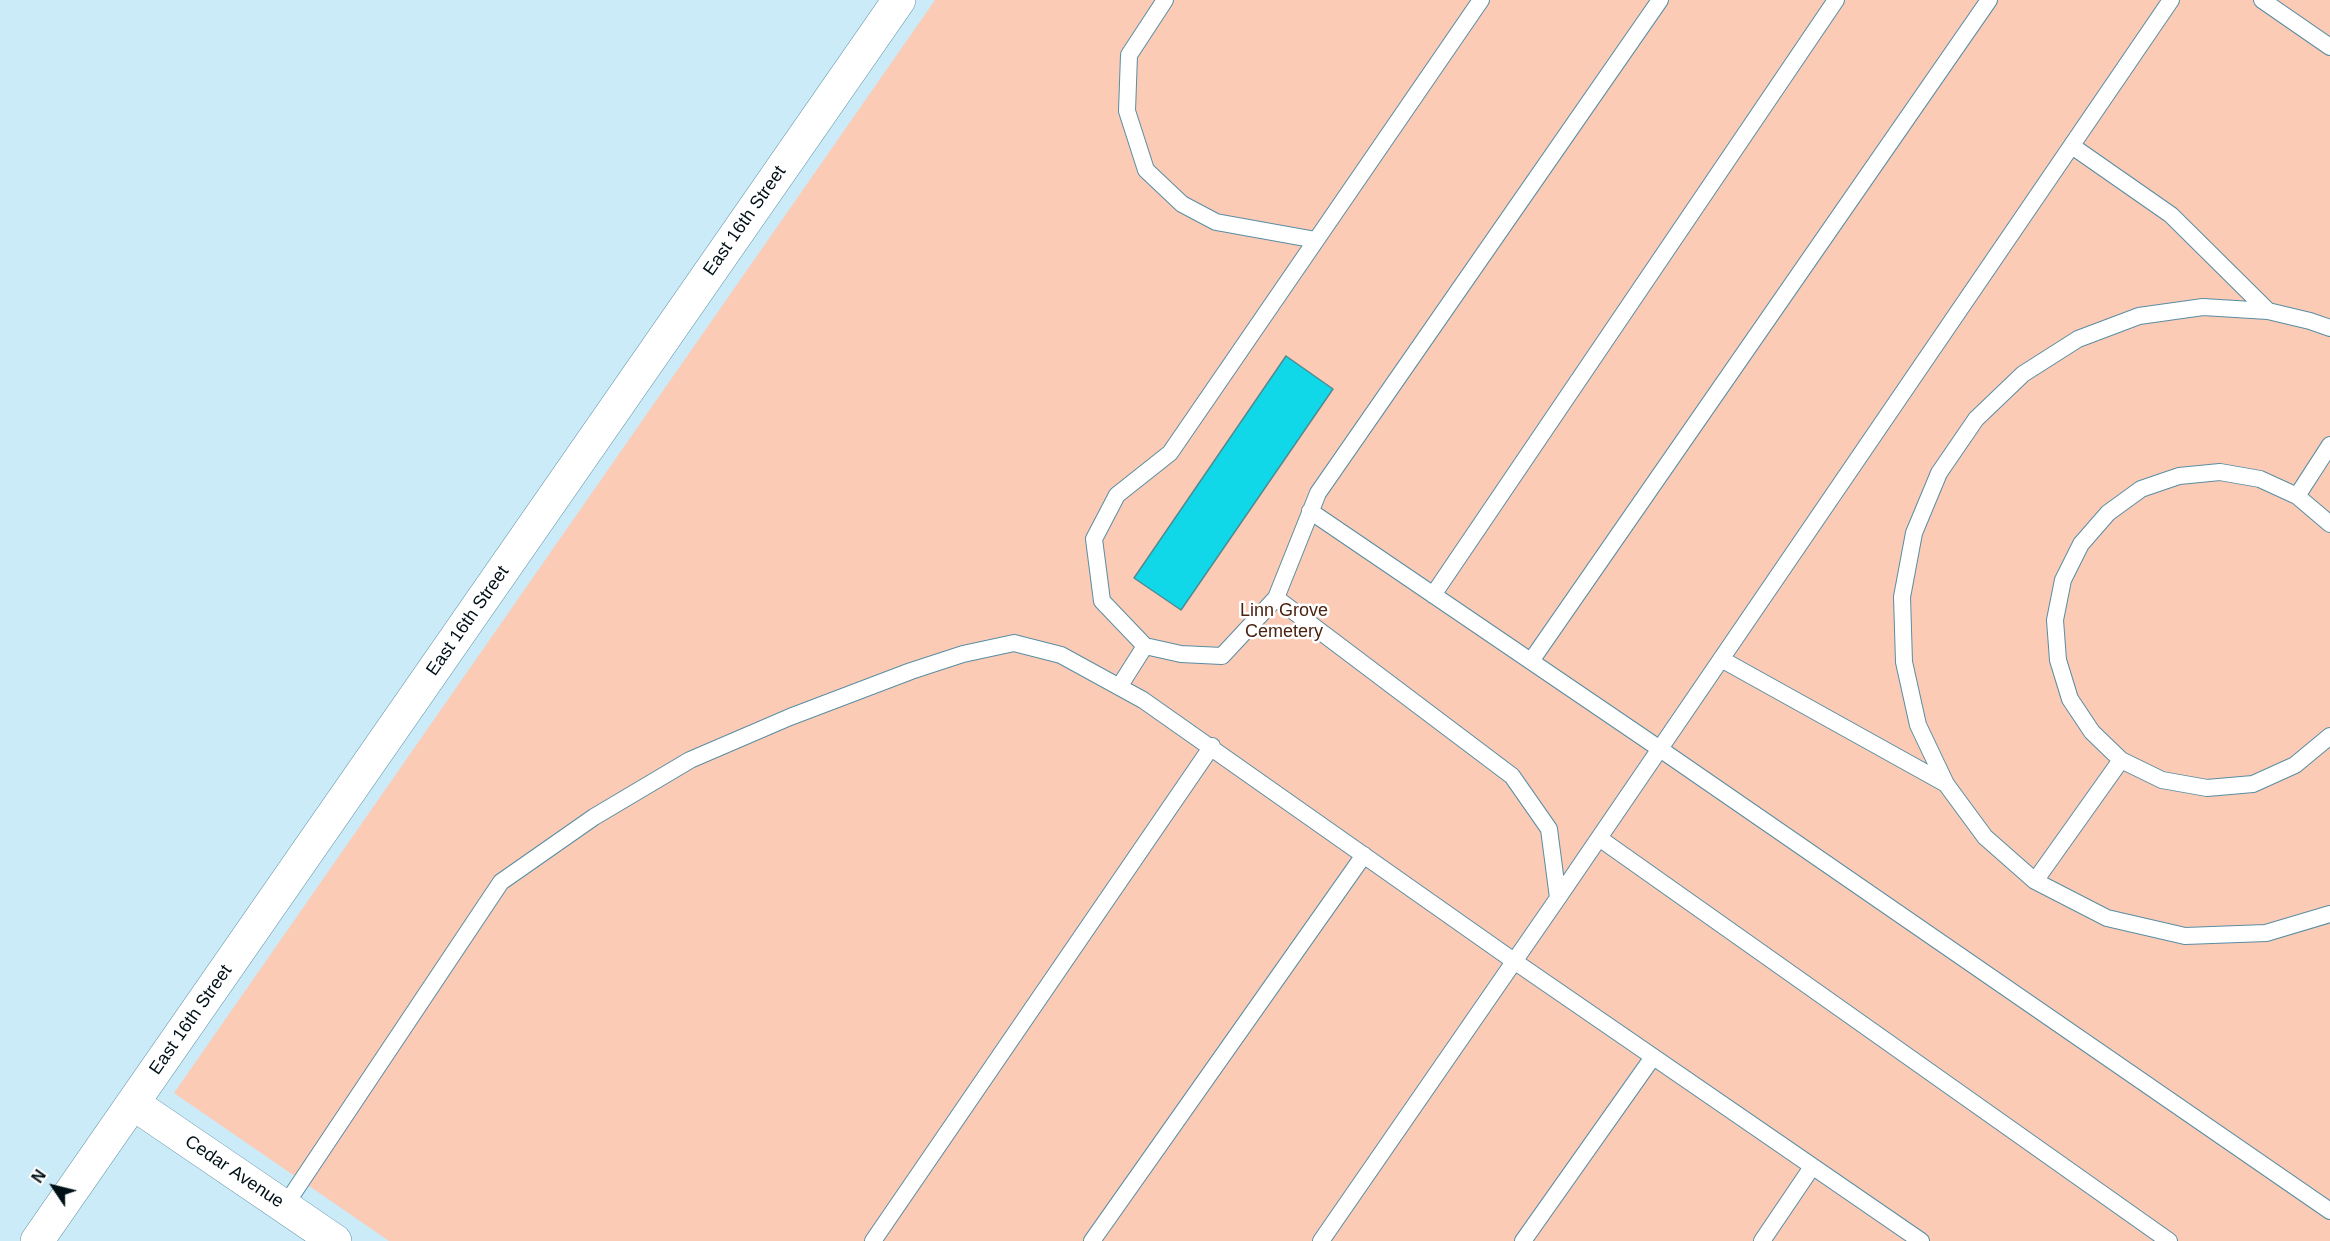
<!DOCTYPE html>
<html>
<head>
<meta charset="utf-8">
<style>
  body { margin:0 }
  #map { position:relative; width:2330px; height:1241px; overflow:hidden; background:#cbebf9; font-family:Arial,sans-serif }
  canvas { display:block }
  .north { position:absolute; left:24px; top:1157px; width:60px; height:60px; -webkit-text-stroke:4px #fff; paint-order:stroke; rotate:305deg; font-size:16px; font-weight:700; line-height:24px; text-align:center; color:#001017 }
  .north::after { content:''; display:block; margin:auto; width:21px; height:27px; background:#001017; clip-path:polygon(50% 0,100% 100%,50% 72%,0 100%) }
</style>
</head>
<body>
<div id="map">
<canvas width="2330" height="1241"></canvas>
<div class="north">N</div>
</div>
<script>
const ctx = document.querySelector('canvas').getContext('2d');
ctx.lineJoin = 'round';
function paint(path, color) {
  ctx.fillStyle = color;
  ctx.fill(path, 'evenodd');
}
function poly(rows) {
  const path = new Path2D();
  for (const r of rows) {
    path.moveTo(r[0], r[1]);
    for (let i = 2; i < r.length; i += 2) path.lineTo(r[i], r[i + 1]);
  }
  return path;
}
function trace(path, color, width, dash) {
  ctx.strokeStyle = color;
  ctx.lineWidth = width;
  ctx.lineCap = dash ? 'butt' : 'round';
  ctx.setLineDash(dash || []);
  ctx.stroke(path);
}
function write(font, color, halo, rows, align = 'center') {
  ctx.font = font + ' Arial,sans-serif';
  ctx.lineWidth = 5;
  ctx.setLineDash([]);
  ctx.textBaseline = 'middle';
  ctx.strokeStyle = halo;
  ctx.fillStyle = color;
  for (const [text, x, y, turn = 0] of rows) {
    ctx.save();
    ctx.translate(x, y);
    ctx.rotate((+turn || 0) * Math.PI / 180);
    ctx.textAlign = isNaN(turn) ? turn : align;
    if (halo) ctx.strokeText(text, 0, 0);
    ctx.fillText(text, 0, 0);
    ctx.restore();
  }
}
paint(poly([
  [935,0,2330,0,2330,1241,389,1241,174,1093]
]), '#fbcbb6');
const building = poly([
  [1286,356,1333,389,1181,610,1134,578,1286,356]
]);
paint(building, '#11d8e9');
trace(building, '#4e8b92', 1.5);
const lane = poly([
  [1165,0,1129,55,1127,111,1146,170,1182,204,1216,222,1316,240],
  [1481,0,1170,453,1117,495,1094,539,1102,601,1145,646,1181,654,1222,656,1276,598,1318,493,1660,0],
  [2262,0,2330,47],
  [2072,146,2171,215,2268,311],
  [2330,328,2310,321,2268,311,2203,307,2139,316,2078,339,2023,374,1976,419,1939,473,1914,533,1902,597,1904,662,1918,725,1946,784,1985,837,2035,881,2107,918,2185,936,2266,933,2330,914],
  [2297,496,2330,445],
  [1310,511,1660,749,2330,1211],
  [2330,524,2297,496,2260,479,2220,472,2179,476,2141,489,2108,513,2081,544,2063,580,2055,620,2058,660,2070,699,2092,732,2121,760,2162,780,2207,788,2253,784,2295,765,2330,736],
  [1433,595,1836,0],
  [1276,598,1512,776,1549,829,1558,898,1321,1241],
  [1721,659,1946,784],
  [1531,661,1989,0],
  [1119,687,1145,646],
  [1599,838,2169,1241],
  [2035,881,2121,760],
  [1558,898,2171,0],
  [284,1207,501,882,594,817,690,760,790,717,911,671,963,654,1014,643,1061,655,1143,700,1514,961,1921,1241],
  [873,1241,1212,746],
  [1092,1241,1364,855],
  [1523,1241,1653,1057],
  [1762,1241,1812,1167]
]);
const street = poly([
  [134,1104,335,1241]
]);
const secondary = poly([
  [37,1241,899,0]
]);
trace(lane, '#598da2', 18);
trace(street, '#598da2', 34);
trace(secondary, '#598da2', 34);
trace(lane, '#fff', 16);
trace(street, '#fff', 33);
trace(secondary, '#fff', 33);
write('18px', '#001017', '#fff', [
  ["East 16th Street",745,221,-55],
  ["East 16th Street",468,621,-55],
  ["East 16th Street",191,1020,-55],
  ["Cedar Avenue",234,1172,34]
]);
write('18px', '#4b2311', '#fff', [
  ["Linn Grove",1284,611],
  ["Cemetery",1284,632]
]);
</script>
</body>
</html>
